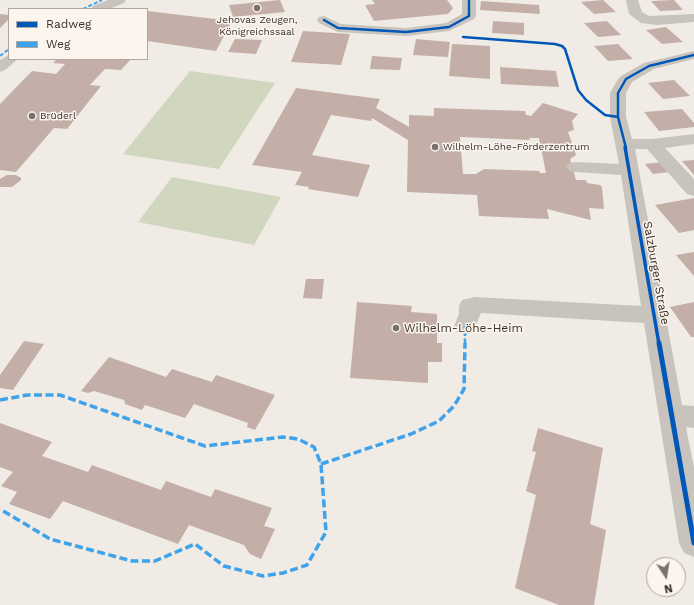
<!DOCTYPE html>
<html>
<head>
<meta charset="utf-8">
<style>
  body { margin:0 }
  #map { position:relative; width:694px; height:605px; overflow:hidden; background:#f0ebe5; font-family:"Work Sans",sans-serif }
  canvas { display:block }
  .legend { position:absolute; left:8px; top:8px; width:140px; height:52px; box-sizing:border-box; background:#fbf5ee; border:1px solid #aea6a0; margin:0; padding:5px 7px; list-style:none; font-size:12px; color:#3b302b }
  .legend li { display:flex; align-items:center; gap:8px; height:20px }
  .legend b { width:20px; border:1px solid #aea6a0 }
  .north { position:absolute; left:646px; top:557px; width:40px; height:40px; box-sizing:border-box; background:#fbf5ee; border:1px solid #aea6a0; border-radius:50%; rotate:168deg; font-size:11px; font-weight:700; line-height:16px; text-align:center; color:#3b302b }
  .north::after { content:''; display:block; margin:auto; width:14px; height:18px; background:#7a716c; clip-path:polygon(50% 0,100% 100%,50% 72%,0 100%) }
</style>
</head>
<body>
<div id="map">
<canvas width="694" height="605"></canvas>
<ul class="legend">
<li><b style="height:5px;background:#0057b8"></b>Radweg</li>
<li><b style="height:5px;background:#3fa3eb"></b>Weg</li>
</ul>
<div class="north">N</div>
</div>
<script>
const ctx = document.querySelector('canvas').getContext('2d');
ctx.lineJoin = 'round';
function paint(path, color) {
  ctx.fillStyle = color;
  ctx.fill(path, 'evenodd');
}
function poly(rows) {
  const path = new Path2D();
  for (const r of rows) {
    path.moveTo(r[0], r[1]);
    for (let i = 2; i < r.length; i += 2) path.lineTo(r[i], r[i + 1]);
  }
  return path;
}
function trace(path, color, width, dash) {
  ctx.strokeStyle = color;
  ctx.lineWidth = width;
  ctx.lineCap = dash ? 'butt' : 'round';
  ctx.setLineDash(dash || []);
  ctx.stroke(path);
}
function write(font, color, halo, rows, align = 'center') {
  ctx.font = font + ' "Work Sans",sans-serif';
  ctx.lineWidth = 3;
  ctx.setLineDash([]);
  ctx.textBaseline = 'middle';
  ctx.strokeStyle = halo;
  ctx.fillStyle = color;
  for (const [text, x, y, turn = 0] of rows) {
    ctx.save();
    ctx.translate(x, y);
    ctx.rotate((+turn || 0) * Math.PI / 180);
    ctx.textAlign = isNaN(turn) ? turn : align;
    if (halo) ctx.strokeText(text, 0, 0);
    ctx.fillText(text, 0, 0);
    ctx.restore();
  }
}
paint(poly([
  [190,71,275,83,219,169,123,154],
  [172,177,281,197,254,245,138,222]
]), '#d1d6bf');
paint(poly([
  [280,0,285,12,233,17,229,5],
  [372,0,447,0,453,8,448,14,374,21,365,5,375,4],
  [603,0,616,12,594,14,581,2],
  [674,0,683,10,660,11,651,1],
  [481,1,539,5,540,14,480,10],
  [147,11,232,21,216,51,147,41],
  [0,14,9,15,9,19,0,28],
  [493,21,524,23,524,35,492,33],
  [607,21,621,35,598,37,584,23],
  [666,27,683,42,662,44,646,30],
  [303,31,350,34,341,65,291,62],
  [235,39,262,40,256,54,228,52],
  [416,39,450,42,448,57,413,55],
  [452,44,490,46,490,79,449,76],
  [618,44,633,59,608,61,594,46],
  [372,56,402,58,400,70,370,69],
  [57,59,131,59,121,70,105,69,90,85,101,86,67,129,54,128,16,172,0,170,0,104,32,71,56,74,65,64,53,63],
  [500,67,556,71,559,87,501,84],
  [674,80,690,96,663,99,648,83],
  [296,88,380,99,376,108,409,127,409,115,434,116,434,108,525,111,526,115,531,116,543,103,578,114,572,121,574,130,568,132,576,155,570,159,576,180,586,180,587,183,600,185,602,187,604,209,589,208,591,220,547,209,549,219,479,216,477,195,407,192,408,140,372,118,371,121,331,115,312,155,370,165,358,197,308,189,309,187,295,185,302,172,252,165],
  [460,137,530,140,529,138,539,138,546,173,540,173,539,171,484,169,476,174,463,174],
  [682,109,694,123,694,127,659,131,644,112],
  [694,160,694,175,682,161],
  [662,162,670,172,653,174,645,164],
  [7,175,16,175,21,178,21,180,12,187,0,187,0,179],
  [694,198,694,230,679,233,655,205],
  [694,252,694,276,676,255],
  [306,279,324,279,322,299,303,298],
  [357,302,412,306,411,312,437,314,437,343,442,343,442,362,428,362,428,383,350,378],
  [694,302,694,337,691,337,670,307],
  [24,341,44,344,13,390,0,388,0,375],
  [109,357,166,377,172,369,212,382,216,375,275,395,255,430,247,427,248,423,194,404,185,418,145,405,142,410,125,404,124,400,94,391,88,393,81,391],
  [0,423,52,442,42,456,88,472,92,465,161,490,166,481,211,497,215,489,272,508,264,526,275,529,261,559,250,554,244,545,189,525,178,544,63,501,50,519,9,504,17,492,1,486,13,472,0,467],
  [538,428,603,448,590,524,606,530,594,605,559,605,515,588,536,495,526,491,536,452,532,451]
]), '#c3afa7');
paint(poly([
  [108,0,126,0,124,3,109,9,91,9,93,6,108,0],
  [462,0,476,0,476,16,474,19,449,31,406,36,338,32,319,23,317,20,319,17,324,16,341,24,406,28,446,23,462,14,462,0],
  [626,0,638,0,642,12,649,16,694,14,694,22,657,25,641,23,629,14,626,0],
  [694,51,694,59,654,69,632,82,626,93,626,117,632,139,652,139,694,134,694,144,665,148,694,179,694,196,687,194,647,149,635,149,682,405,694,406,694,428,686,427,694,468,694,557,684,553,679,543,644,323,481,313,473,332,465,335,457,332,454,326,459,314,459,306,462,300,475,297,641,306,621,175,575,172,569,171,566,167,569,163,575,162,619,164,610,117,610,93,618,79,621,76,644,63,694,51],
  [9,55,9,59,18,59,5,70,0,72,0,60,9,55]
]), '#c9c3be');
trace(poly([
  [83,9,102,0],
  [0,56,9,49]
]), '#3fa3eb', 2, [4, 2]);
trace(poly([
  [465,344,465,326]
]), '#3fa3eb', 2.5, [5.5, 2.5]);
trace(poly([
  [0,400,27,395,60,395,205,446,283,437,298,439,314,447,321,464,326,532,307,565,283,573,263,576,224,566,195,544,155,561,132,561,50,539,0,509],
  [321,464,411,434,439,421,454,406,464,389,465,343]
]), '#3fa3eb', 3.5, [8, 3.5]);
trace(poly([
  [324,20,338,28,406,32,449,27,469,16,469,0],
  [463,37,555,44,562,46,565,49,578,90,586,100,605,115,618,117],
  [626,148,618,117,618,93,626,79,649,66,694,55]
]), '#0057b8', 2.5);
trace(poly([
  [625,147,659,344]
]), '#0057b8', 3.5);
trace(poly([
  [659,343,694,543]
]), '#0057b8', 5);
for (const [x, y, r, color] of [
  [257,8,4,"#7a716c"],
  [32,116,4,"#7a716c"],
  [435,147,4,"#7a716c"],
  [396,328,4,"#7a716c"]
]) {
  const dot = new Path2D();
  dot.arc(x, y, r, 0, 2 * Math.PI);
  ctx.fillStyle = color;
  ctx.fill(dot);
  trace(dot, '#fbf5ee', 1.5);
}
write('10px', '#3b302b', '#fbf5ee', [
  ["Jehovas Zeugen,",257,20,"center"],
  ["Königreichssaal",257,32,"center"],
  ["Brüderl",40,116],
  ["Wilhelm-Löhe-Förderzentrum",443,147]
], 'left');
write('12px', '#3b302b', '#fbf5ee', [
  ["Salzburger Straße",656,273,80]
]);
write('12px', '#3b302b', '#fbf5ee', [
  ["Wilhelm-Löhe-Heim",404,328]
], 'left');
</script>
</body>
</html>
